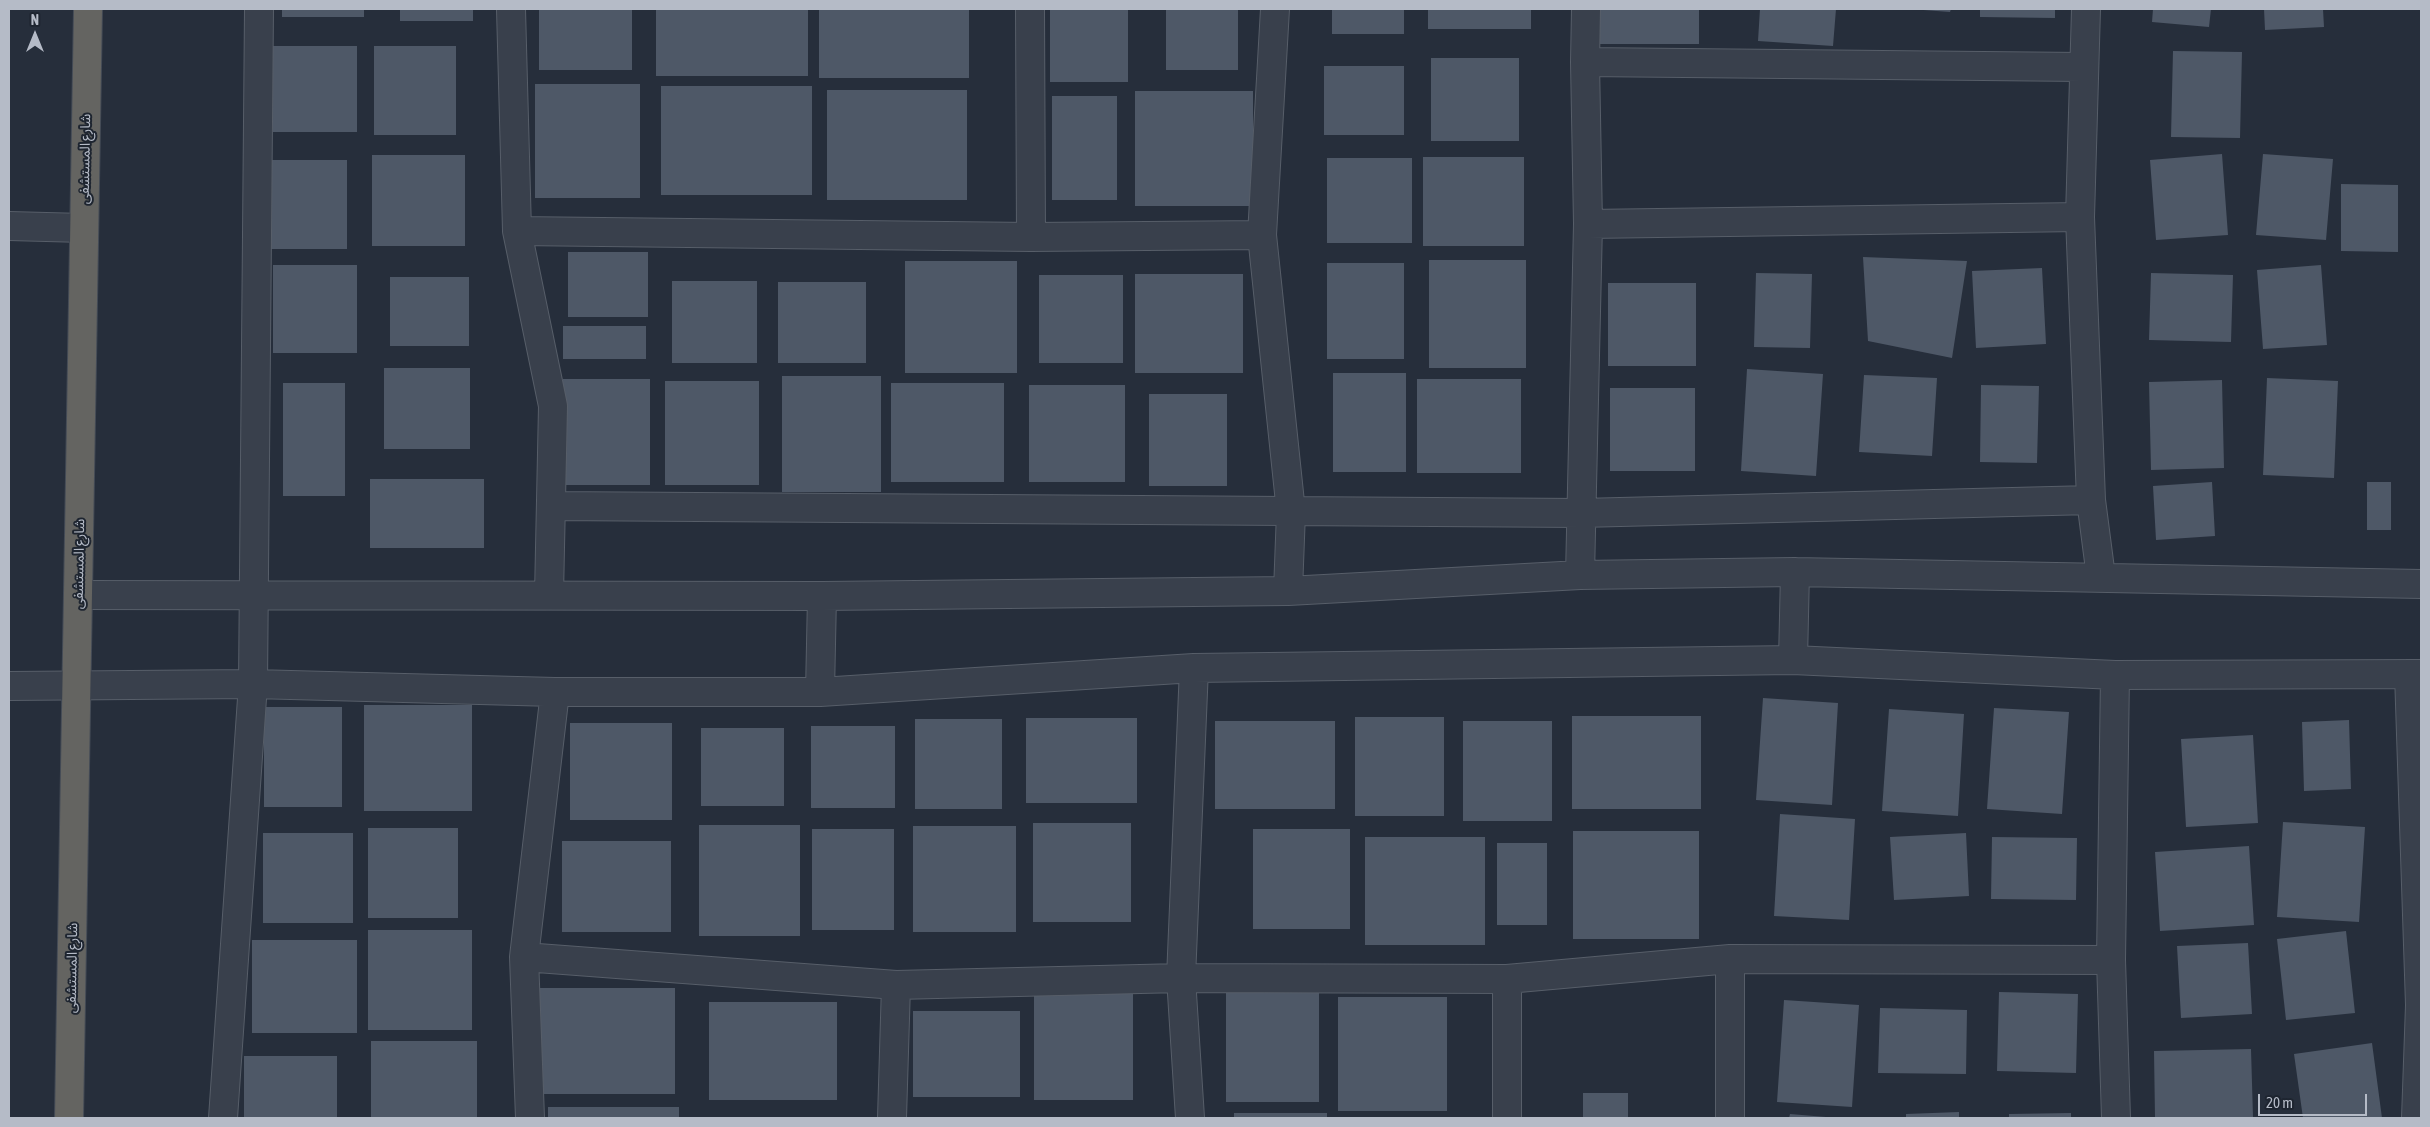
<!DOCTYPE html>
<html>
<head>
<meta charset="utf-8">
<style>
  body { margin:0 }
  #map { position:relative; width:2430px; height:1127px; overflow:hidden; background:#262e3b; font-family:"Asap Condensed",sans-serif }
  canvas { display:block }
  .frame { position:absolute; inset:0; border:10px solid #b5bbc7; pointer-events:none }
  .north { position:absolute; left:10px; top:10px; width:50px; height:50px; -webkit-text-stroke:4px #1e2530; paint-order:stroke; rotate:0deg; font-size:14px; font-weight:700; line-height:20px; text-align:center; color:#b5bbc7 }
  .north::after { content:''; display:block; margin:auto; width:18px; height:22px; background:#b5bbc7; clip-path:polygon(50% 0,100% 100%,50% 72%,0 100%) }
  .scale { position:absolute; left:2258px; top:1094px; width:109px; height:22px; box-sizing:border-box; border:2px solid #b5bbc7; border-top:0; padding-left:6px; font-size:15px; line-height:18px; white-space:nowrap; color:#b5bbc7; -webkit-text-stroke:4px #1e2530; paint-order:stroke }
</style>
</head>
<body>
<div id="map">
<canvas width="2430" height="1127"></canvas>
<div class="frame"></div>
<div class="north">N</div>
<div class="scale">20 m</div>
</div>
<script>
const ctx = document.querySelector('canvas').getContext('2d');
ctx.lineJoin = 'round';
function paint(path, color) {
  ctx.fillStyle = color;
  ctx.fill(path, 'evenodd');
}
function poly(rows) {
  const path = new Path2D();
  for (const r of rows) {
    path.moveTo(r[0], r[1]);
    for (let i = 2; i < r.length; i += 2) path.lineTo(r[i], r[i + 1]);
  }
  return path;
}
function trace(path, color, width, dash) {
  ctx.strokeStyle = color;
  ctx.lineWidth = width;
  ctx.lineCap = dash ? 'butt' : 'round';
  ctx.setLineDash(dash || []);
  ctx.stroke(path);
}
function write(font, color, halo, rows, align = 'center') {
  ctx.font = font + ' "Asap Condensed","Noto Sans Arabic",sans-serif';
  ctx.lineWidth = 4;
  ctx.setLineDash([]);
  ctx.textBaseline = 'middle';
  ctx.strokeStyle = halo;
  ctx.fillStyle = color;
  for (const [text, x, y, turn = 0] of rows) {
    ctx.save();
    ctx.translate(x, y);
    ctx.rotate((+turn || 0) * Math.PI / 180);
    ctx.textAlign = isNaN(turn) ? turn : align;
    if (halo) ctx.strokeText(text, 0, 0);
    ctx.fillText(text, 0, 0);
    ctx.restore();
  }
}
paint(poly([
  [282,9,364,9,364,17,282,17],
  [400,9,473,9,473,21,400,21],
  [539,9,632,9,632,70,539,70],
  [656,9,808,9,808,76,656,76],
  [819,9,969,9,969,78,819,78],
  [1050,9,1128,9,1128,82,1050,82],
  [1166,9,1238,9,1238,70,1166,70],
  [1332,9,1404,9,1404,34,1332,34],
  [1428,9,1531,9,1531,29,1428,29],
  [1596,9,1699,9,1699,44,1596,44],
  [1760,9,1836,9,1833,46,1758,41],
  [1910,9,1951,9,1950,12],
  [1980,9,2055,9,2055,18,1980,17],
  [2153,9,2211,9,2209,27,2152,22],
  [2264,9,2323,9,2324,27,2265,30],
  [273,46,357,46,357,132,273,132],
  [374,46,456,46,456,135,374,135],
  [2173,51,2242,52,2240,138,2171,137],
  [1431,58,1519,58,1519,141,1431,141],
  [1324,66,1404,66,1404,135,1324,135],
  [535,84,640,84,640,198,535,198],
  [661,86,812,86,812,195,661,195],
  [827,90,967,90,967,200,827,200],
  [1135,91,1253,91,1253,206,1135,206],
  [1052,96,1117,96,1117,200,1052,200],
  [2222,154,2228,235,2156,240,2150,160],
  [2263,154,2333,159,2326,240,2256,235],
  [372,155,465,155,465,246,372,246],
  [1423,157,1524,157,1524,246,1423,246],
  [1327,158,1412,158,1412,243,1327,243],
  [271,160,347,160,347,249,271,249],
  [2341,184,2398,185,2398,252,2341,251],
  [568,252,648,252,648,317,568,317],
  [1863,257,1967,261,1952,358,1868,341],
  [1429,260,1526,260,1526,368,1429,368],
  [905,261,1017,261,1017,373,905,373],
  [1327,263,1404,263,1404,359,1327,359],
  [273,265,357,265,357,353,273,353],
  [2321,265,2327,345,2263,349,2257,270],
  [2042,268,2046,344,1976,348,1972,271],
  [1756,273,1812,274,1810,348,1754,347],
  [2151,273,2233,275,2231,342,2149,340],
  [1135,274,1243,274,1243,373,1135,373],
  [1039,275,1123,275,1123,363,1039,363],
  [390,277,469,277,469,346,390,346],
  [672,281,757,281,757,363,672,363],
  [778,282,866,282,866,363,778,363],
  [1608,283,1696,283,1696,366,1608,366],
  [563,326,646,326,646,359,563,359],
  [384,368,470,368,470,449,384,449],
  [1747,369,1823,374,1816,476,1741,471],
  [1333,373,1406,373,1406,472,1333,472],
  [1864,375,1937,378,1932,456,1859,452],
  [782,376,881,376,881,492,782,492],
  [2267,378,2338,381,2334,478,2263,475],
  [563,379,650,379,650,485,563,485],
  [1417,379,1521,379,1521,473,1417,473],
  [2222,380,2224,468,2151,470,2149,382],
  [665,381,759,381,759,485,665,485],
  [283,383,345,383,345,496,283,496],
  [891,383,1004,383,1004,482,891,482],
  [1029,385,1125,385,1125,482,1029,482],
  [1981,385,2039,386,2037,463,1980,462],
  [1610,388,1695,388,1695,471,1610,471],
  [1149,394,1227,394,1227,486,1149,486],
  [370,479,484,479,484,548,370,548],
  [2212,482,2215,536,2156,540,2153,486],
  [2367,482,2391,482,2391,530,2367,530],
  [1763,698,1838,703,1832,805,1756,800],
  [364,705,472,705,472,811,364,811],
  [264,707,342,707,342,807,264,807],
  [1994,708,2069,712,2062,814,1987,809],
  [1889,709,1964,714,1958,816,1882,811],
  [1572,716,1701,716,1701,809,1572,809],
  [1355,717,1444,717,1444,816,1355,816],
  [1026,718,1137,718,1137,803,1026,803],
  [915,719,1002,719,1002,809,915,809],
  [2349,720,2351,789,2304,791,2302,722],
  [1215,721,1335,721,1335,809,1215,809],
  [1463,721,1552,721,1552,821,1463,821],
  [570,723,672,723,672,820,570,820],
  [811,726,895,726,895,808,811,808],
  [701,728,784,728,784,806,701,806],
  [2253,735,2258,823,2186,827,2181,739],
  [1780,814,1855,819,1849,920,1774,916],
  [2283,822,2365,827,2359,922,2277,917],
  [1033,823,1131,823,1131,922,1033,922],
  [699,825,800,825,800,936,699,936],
  [913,826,1016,826,1016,932,913,932],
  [368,828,458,828,458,918,368,918],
  [812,829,894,829,894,930,812,930],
  [1253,829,1350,829,1350,929,1253,929],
  [1573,831,1699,831,1699,939,1573,939],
  [263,833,353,833,353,923,263,923],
  [1966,833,1969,896,1894,900,1890,837],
  [1365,837,1485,837,1485,945,1365,945],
  [1992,837,2077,838,2076,900,1991,899],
  [562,841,671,841,671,932,562,932],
  [1497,843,1547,843,1547,925,1497,925],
  [2249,846,2254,925,2160,931,2155,852],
  [368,930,472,930,472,1030,368,1030],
  [2346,931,2355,1013,2286,1020,2277,939],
  [252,940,357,940,357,1033,252,1033],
  [2248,943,2252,1014,2181,1018,2177,946],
  [539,988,675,988,675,1094,539,1094],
  [1034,991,1133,991,1133,1100,1034,1100],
  [1999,992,2078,994,2076,1073,1997,1071],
  [1226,993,1319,993,1319,1102,1226,1102],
  [1338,997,1447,997,1447,1111,1338,1111],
  [1784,1000,1859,1005,1852,1107,1777,1102],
  [709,1002,837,1002,837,1100,709,1100],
  [1880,1008,1967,1010,1966,1074,1878,1073],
  [913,1011,1020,1011,1020,1097,913,1097],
  [371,1041,477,1041,477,1118,371,1118],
  [2372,1043,2382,1118,2303,1118,2294,1054],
  [2251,1049,2253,1117,2155,1118,2154,1051],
  [244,1056,337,1056,337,1118,244,1118],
  [1583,1093,1628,1093,1628,1118,1583,1118],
  [548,1107,679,1107,679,1118,548,1118],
  [1959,1112,1959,1118,1906,1118,1906,1114],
  [1234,1113,1327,1113,1327,1118,1234,1118],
  [2071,1113,2071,1118,2009,1118,2009,1114],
  [1790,1114,1826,1117,1826,1118,1789,1118]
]), '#4e5867');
const minor = poly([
  [511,9,517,231,553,406,549,595],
  [1030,9,1031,237],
  [1275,9,1262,235,1291,512,1288,591],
  [2086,9,2080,217,2091,500,2101,577],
  [1585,62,2082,67],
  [1588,224,2080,217],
  [9,226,84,228],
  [517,231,1031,237,1262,235],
  [551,506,1581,513,2091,500],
  [1580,575,1588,224,1585,62,1586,9],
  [78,595,822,596,1288,591,1580,575,1795,572,2421,584],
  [1793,660,1795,572],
  [2409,674,2420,1005,2416,1118],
  [2115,675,2111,960,2116,1118],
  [9,686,253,684,555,692,820,692,1194,668,1793,660,2115,675,2421,674],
  [820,692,822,596],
  [524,957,896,985,1181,978,1507,979,1730,959,2111,960],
  [1507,979,1507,1118],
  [223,1118,253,684,259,9],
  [530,1118,524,957,555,692],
  [892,1118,896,985],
  [1190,1118,1181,978,1194,668],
  [1730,1118,1730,959]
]);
const trunk = poly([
  [69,1118,88,9]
]);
trace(minor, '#575e69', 30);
trace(trunk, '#444b56', 30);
trace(minor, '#39404c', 28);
trace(trunk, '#646461', 28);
write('14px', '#b5bbc7', '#1e2530', [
  ["شارع المستشفى",85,159,-89],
  ["شارع المستشفى",79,564,-89],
  ["شارع المستشفى",72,968,-89]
]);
</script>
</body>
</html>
